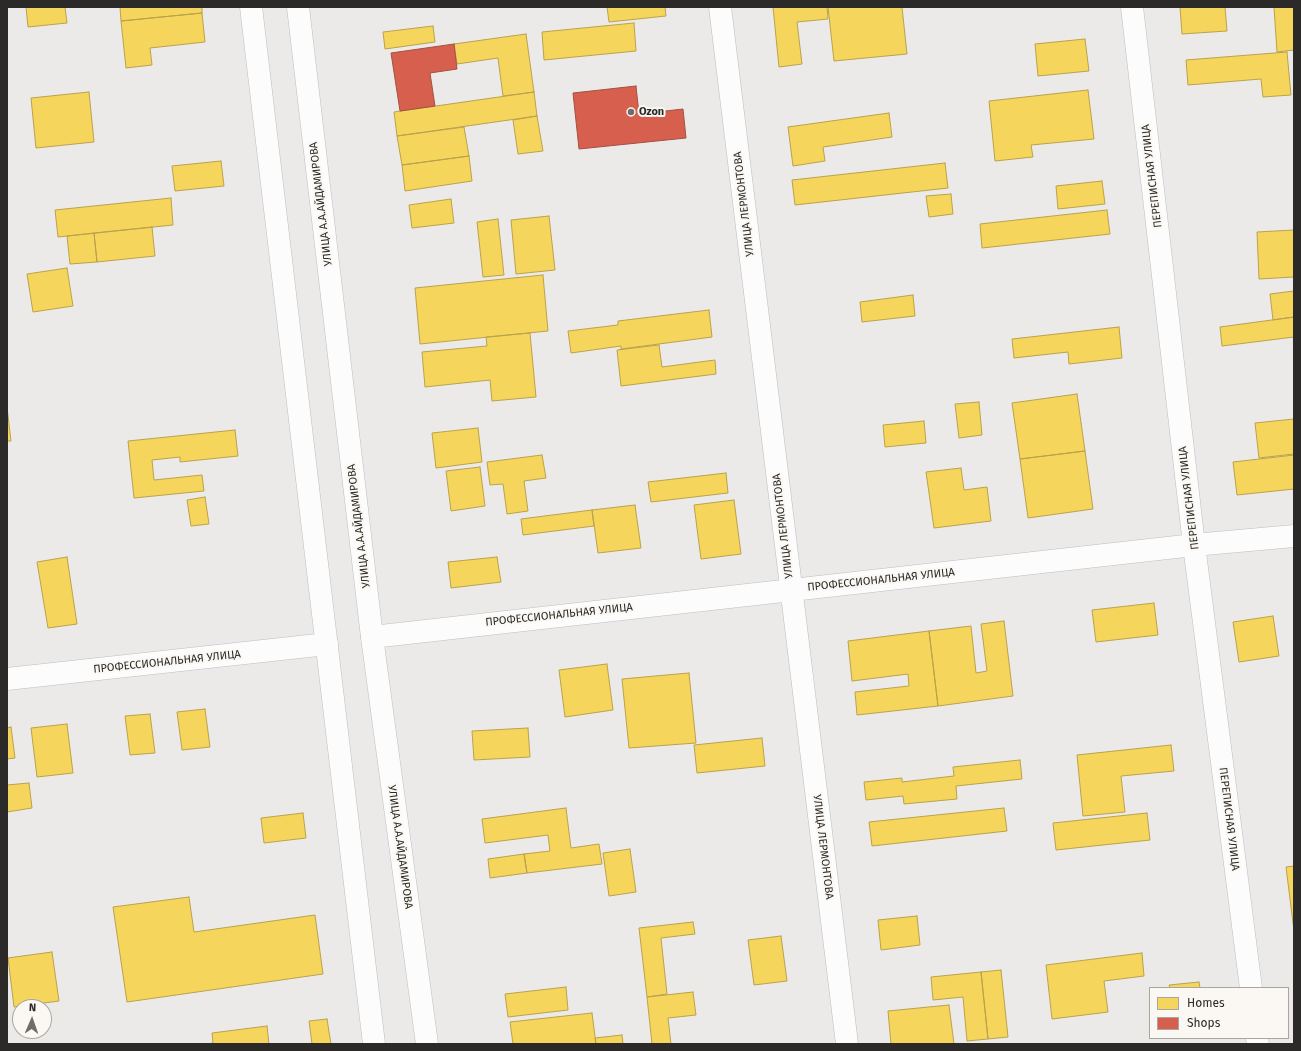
<!DOCTYPE html>
<html>
<head>
<meta charset="utf-8">
<style>
  body { margin:0 }
  #map { position:relative; width:1301px; height:1051px; overflow:hidden; background:#eceae8; font-family:"Fira Sans",sans-serif }
  canvas { display:block }
  .frame { position:absolute; inset:0; border:8px solid #2b2a28; pointer-events:none }
  .legend { position:absolute; left:1149px; top:987px; width:140px; height:52px; box-sizing:border-box; background:#fbf8f3; border:1px solid #a8a6a2; margin:0; padding:5px 7px; list-style:none; font-size:12px; color:#2b2a28 }
  .legend li { display:flex; align-items:center; gap:8px; height:20px }
  .legend b { width:20px; border:1px solid #a8a6a2 }
  .north { position:absolute; left:12px; top:999px; width:40px; height:40px; box-sizing:border-box; background:#fbf8f3; border:1px solid #a8a6a2; border-radius:50%; rotate:2deg; font-size:11px; font-weight:700; line-height:16px; text-align:center; color:#2b2a28 }
  .north::after { content:''; display:block; margin:auto; width:14px; height:18px; background:#6f6d6b; clip-path:polygon(50% 0,100% 100%,50% 72%,0 100%) }
</style>
</head>
<body>
<div id="map">
<canvas width="1301" height="1051"></canvas>
<div class="frame"></div>
<ul class="legend">
<li><b style="height:11px;background:#f6d55c"></b>Homes</li>
<li><b style="height:11px;background:#d6604d"></b>Shops</li>
</ul>
<div class="north">N</div>
</div>
<script>
const ctx = document.querySelector('canvas').getContext('2d');
ctx.lineJoin = 'round';
function paint(path, color) {
  ctx.fillStyle = color;
  ctx.fill(path, 'evenodd');
}
function poly(rows) {
  const path = new Path2D();
  for (const r of rows) {
    path.moveTo(r[0], r[1]);
    for (let i = 2; i < r.length; i += 2) path.lineTo(r[i], r[i + 1]);
  }
  return path;
}
function trace(path, color, width, dash) {
  ctx.strokeStyle = color;
  ctx.lineWidth = width;
  ctx.lineCap = dash ? 'butt' : 'round';
  ctx.setLineDash(dash || []);
  ctx.stroke(path);
}
function write(font, color, halo, rows, align = 'center') {
  ctx.font = font + ' "Fira Sans",sans-serif';
  ctx.lineWidth = 4;
  ctx.setLineDash([]);
  ctx.textBaseline = 'middle';
  ctx.strokeStyle = halo;
  ctx.fillStyle = color;
  for (const [text, x, y, turn = 0] of rows) {
    ctx.save();
    ctx.translate(x, y);
    ctx.rotate((+turn || 0) * Math.PI / 180);
    ctx.textAlign = isNaN(turn) ? turn : align;
    if (halo) ctx.strokeText(text, 0, 0);
    ctx.fillText(text, 0, 0);
    ctx.restore();
  }
}
const homes = poly([
  [26,7,65,7,67,23,28,27,26,7],
  [120,7,202,7,202,13,121,21,120,7],
  [607,7,665,7,666,16,609,22,607,7],
  [773,7,827,7,828,19,797,22,802,64,779,67,773,7],
  [828,7,902,7,907,54,834,61,828,7],
  [1180,7,1225,7,1227,31,1182,34,1180,7],
  [1274,7,1294,7,1294,50,1277,52,1274,7],
  [202,13,205,42,150,48,152,65,126,68,121,21,202,13],
  [634,23,636,51,544,60,542,32,634,23],
  [433,26,435,42,385,49,383,32,433,26],
  [526,34,534,92,503,96,498,58,457,64,454,44,526,34],
  [1085,39,1089,71,1038,76,1035,44,1085,39],
  [1287,52,1291,95,1263,97,1261,79,1188,85,1186,60,1287,52],
  [1088,90,1094,139,1031,145,1033,157,995,161,989,101,1088,90],
  [89,92,94,142,36,148,31,98,89,92],
  [534,92,537,116,397,136,394,112,534,92],
  [889,113,892,137,823,147,825,161,793,166,788,127,889,113],
  [537,116,543,151,518,154,513,120,537,116],
  [464,127,469,156,402,165,397,136,464,127],
  [469,156,472,181,405,191,402,165,469,156],
  [221,161,224,186,175,191,172,166,221,161],
  [945,163,948,188,795,205,792,180,945,163],
  [1102,181,1105,204,1058,209,1056,186,1102,181],
  [951,194,953,214,929,217,926,196,951,194],
  [171,198,173,225,58,237,55,210,171,198],
  [451,199,454,223,412,228,409,205,451,199],
  [1107,210,1110,234,982,248,980,224,1107,210],
  [549,216,555,270,516,274,511,220,549,216],
  [498,219,504,275,483,277,477,222,498,219],
  [152,227,155,256,97,262,94,233,152,227],
  [1294,230,1294,277,1259,279,1257,232,1294,230],
  [94,233,97,262,70,264,67,236,94,233],
  [67,268,73,306,33,312,27,274,67,268],
  [543,275,548,331,420,344,415,288,543,275],
  [1294,291,1294,317,1273,320,1270,294,1294,291],
  [913,295,915,316,862,322,860,302,913,295],
  [709,310,712,337,621,349,621,346,571,353,568,331,618,325,618,321,709,310],
  [1294,317,1294,337,1222,346,1220,327,1294,317],
  [1119,327,1122,358,1069,364,1068,352,1014,358,1012,339,1119,327],
  [530,333,536,397,492,401,490,380,425,387,422,352,487,346,486,337,530,333],
  [659,345,662,367,715,360,716,374,621,386,617,350,659,345],
  [1077,394,1085,451,1020,459,1012,403,1077,394],
  [979,402,982,435,959,438,955,404,979,402],
  [7,407,11,441,7,441,7,407],
  [1294,419,1294,454,1259,458,1255,423,1294,419],
  [924,421,926,443,885,447,883,425,924,421],
  [478,428,482,462,436,468,432,433,478,428],
  [235,430,238,456,180,462,180,457,152,460,154,480,202,475,204,491,134,498,128,441,235,430],
  [1085,451,1093,509,1028,518,1020,459,1085,451],
  [542,455,546,478,524,481,528,511,507,514,503,484,490,485,487,462,542,455],
  [1294,455,1294,489,1237,495,1233,462,1294,455],
  [480,467,485,506,451,511,446,471,480,467],
  [961,468,964,490,987,487,991,521,934,528,926,472,961,468],
  [726,473,728,493,651,502,648,482,726,473],
  [205,497,209,524,191,526,187,500,205,497],
  [734,500,741,554,701,559,694,505,734,500],
  [635,505,641,548,598,553,592,510,635,505],
  [592,510,594,526,523,535,521,519,592,510],
  [67,557,77,624,48,628,37,562,67,557],
  [497,557,501,582,451,588,448,562,497,557],
  [1154,603,1158,635,1096,642,1092,610,1154,603],
  [1273,616,1279,656,1239,662,1233,622,1273,616],
  [1004,621,1013,696,938,706,929,631,971,626,976,673,987,671,981,624,1004,621],
  [929,631,938,706,857,715,855,692,909,686,908,674,852,681,848,641,929,631],
  [607,664,613,710,565,717,559,670,607,664],
  [689,673,696,743,629,748,622,679,689,673],
  [205,709,210,747,182,750,177,712,205,709],
  [150,714,155,753,130,755,125,716,150,714],
  [67,724,73,773,37,777,31,728,67,724],
  [11,727,15,758,7,759,7,728,11,727],
  [528,728,530,757,474,760,472,731,528,728],
  [762,738,765,766,697,773,694,745,762,738],
  [1171,745,1174,771,1121,776,1125,812,1083,816,1077,755,1171,745],
  [1020,760,1022,779,956,786,957,799,904,804,903,796,866,800,864,782,902,778,902,782,954,776,953,767,1020,760],
  [29,783,32,808,7,812,7,785,29,783],
  [566,808,571,848,599,844,602,864,527,873,524,854,550,851,548,835,485,843,482,819,566,808],
  [1004,808,1007,831,872,846,869,822,1004,808],
  [303,813,306,838,264,843,261,818,303,813],
  [1147,813,1150,840,1056,850,1053,823,1147,813],
  [630,849,636,892,609,896,603,853,630,849],
  [524,854,527,873,490,878,488,859,524,854],
  [1294,866,1294,931,1286,867,1294,866],
  [189,897,194,932,315,915,323,974,127,1002,113,907,189,897],
  [917,916,920,945,881,950,878,920,917,916],
  [693,922,695,934,661,938,667,994,647,997,639,928,693,922],
  [781,936,787,981,754,985,748,940,781,936],
  [52,952,59,1001,14,1007,8,958,52,952],
  [1142,953,1144,976,1104,981,1108,1012,1052,1019,1046,965,1142,953],
  [1001,970,1008,1037,988,1039,981,972,1001,970],
  [981,972,988,1039,967,1041,963,997,933,1000,931,977,981,972],
  [1199,982,1200,988,1170,988,1169,985,1199,982],
  [566,987,568,1010,508,1017,505,994,566,987],
  [693,992,696,1015,668,1018,671,1044,652,1044,647,997,693,992],
  [949,1005,954,1044,891,1044,888,1011,949,1005],
  [592,1013,596,1044,513,1044,510,1022,592,1013],
  [327,1019,331,1044,312,1044,309,1021,327,1019],
  [267,1026,269,1044,207,1044,213,1043,212,1033,267,1026],
  [622,1035,623,1044,596,1044,595,1038,622,1035]
]);
paint(homes, '#f6d55c');
trace(homes, '#b9a24c', 1);
const shops = poly([
  [454,44,457,69,430,73,435,106,400,111,391,53,454,44],
  [636,86,639,114,683,109,686,138,579,149,573,93,636,86]
]);
paint(shops, '#d6604d');
trace(shops, '#a35042', 1);
const minor = poly([
  [720,7,847,1044],
  [1132,7,1194,545,1251,988],
  [372,637,1194,545,1294,536],
  [7,679,327,644],
  [1257,1038,1258,1044]
]);
const major = poly([
  [251,7,374,1044],
  [298,7,372,637,427,1044]
]);
trace(minor, '#bebdbb', 23);
trace(major, '#bebdbb', 23);
trace(minor, '#fcfcfc', 22);
trace(major, '#fcfcfc', 22);
for (const [x, y, r, color] of [
  [631,112,4,"#6f6d6b"]
]) {
  const dot = new Path2D();
  dot.arc(x, y, r, 0, 2 * Math.PI);
  ctx.fillStyle = color;
  ctx.fill(dot);
  trace(dot, '#fbf8f3', 1.5);
}
write('bold 11px', '#2b2a28', '#fbf8f3', [
  ["Ozon",639,112]
], 'left');
write('11px', '#2b2a28', '#fbf8f3', [
  ["ПЕРЕПИСНАЯ УЛИЦА",1152,176,-97],
  ["УЛИЦА А.А.АЙДАМИРОВА",321,204,-97],
  ["УЛИЦА ЛЕРМОНТОВА",744,204,-97],
  ["ПЕРЕПИСНАЯ УЛИЦА",1189,498,-97],
  ["УЛИЦА А.А.АЙДАМИРОВА",359,526,-97],
  ["УЛИЦА ЛЕРМОНТОВА",783,526,-97],
  ["ПРОФЕССИОНАЛЬНАЯ УЛИЦА",881,580,-6],
  ["ПРОФЕССИОНАЛЬНАЯ УЛИЦА",559,615,-6],
  ["ПРОФЕССИОНАЛЬНАЯ УЛИЦА",167,662,-6],
  ["ПЕРЕПИСНАЯ УЛИЦА",1229,819,83],
  ["УЛИЦА А.А.АЙДАМИРОВА",400,847,82],
  ["УЛИЦА ЛЕРМОНТОВА",823,847,83]
]);
</script>
</body>
</html>
